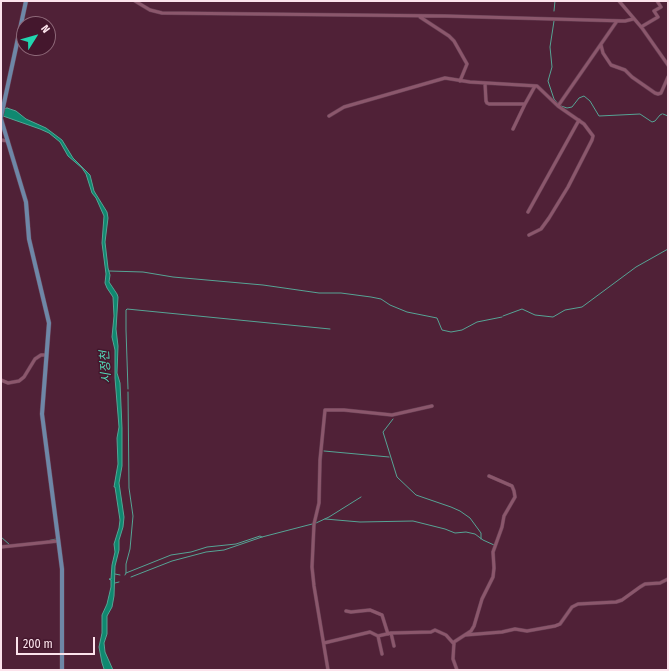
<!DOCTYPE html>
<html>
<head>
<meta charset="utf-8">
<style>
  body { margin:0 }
  #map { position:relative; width:669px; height:671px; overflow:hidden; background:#502137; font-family:"Fira Sans Condensed",sans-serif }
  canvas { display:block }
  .frame { position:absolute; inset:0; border:2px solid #fce3ec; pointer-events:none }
  .north { position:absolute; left:16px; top:16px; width:40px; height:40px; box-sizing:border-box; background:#44172d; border:1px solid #8e6979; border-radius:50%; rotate:53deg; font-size:11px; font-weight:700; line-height:16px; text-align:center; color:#fce3ec }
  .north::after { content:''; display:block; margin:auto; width:14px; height:18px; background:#21d5af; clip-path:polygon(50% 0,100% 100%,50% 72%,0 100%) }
  .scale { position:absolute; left:16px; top:637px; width:79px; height:18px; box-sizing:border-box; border:2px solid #fce3ec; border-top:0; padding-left:5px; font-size:12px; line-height:14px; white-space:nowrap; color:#fce3ec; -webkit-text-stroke:3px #44172d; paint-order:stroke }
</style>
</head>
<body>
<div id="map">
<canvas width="669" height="671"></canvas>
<div class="frame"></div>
<div class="north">N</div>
<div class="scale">200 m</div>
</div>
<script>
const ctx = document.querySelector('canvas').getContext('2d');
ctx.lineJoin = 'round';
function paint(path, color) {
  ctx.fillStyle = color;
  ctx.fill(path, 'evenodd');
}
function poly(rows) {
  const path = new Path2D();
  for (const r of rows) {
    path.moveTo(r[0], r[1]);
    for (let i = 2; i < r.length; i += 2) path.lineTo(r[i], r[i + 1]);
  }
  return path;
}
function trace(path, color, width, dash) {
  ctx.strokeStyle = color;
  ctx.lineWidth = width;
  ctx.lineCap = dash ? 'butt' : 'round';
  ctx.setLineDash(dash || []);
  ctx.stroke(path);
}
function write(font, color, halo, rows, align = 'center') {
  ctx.font = font + ' "Fira Sans Condensed","Noto Sans KR",sans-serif';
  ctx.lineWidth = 3;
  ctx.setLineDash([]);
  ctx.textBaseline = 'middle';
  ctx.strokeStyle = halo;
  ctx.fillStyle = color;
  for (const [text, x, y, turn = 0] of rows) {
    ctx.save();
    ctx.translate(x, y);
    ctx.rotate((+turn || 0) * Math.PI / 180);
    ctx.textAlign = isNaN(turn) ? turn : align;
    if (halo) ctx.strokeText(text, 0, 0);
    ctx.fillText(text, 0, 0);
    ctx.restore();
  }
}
const water = poly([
  [7,108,16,111,26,119,46,128,62,140,73,158,90,175,94,191,107,212,108,218,105,242,108,268,110,275,109,282,117,294,118,297,116,329,118,346,117,373,120,383,122,428,122,466,119,483,124,517,123,527,119,540,119,550,115,566,114,596,112,607,107,616,107,634,104,643,105,652,113,670,105,670,104,669,102,663,99,647,102,633,102,615,107,604,111,587,111,580,109,579,111,579,112,565,115,552,114,544,119,528,120,520,115,487,114,487,118,464,117,438,119,427,115,378,115,350,112,337,114,316,113,297,107,288,105,283,106,274,102,243,104,216,96,198,92,193,86,174,82,168,68,156,60,142,49,133,40,129,3,116,4,109,7,108]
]);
paint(water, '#0f8970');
trace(water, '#56a495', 1);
trace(poly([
  [554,11,555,1],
  [554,21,550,47,552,67,548,81,554,99,558,104],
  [561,106,567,108,572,107,579,98,584,96,590,101,599,116,640,114,652,122,655,121,660,115,662,114],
  [663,114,668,116],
  [109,271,143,272,173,277,263,285,319,293,341,293,371,297,381,299,390,305,407,312,437,318,442,330,451,332,462,330,477,322,502,317],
  [503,316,522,309,535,315,553,317,565,310,582,307,636,267,668,249],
  [128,389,126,330,126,310,127,309,330,329],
  [393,419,383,432,397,477,416,495,451,507,460,511,470,518,481,533,481,539],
  [324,451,389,457],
  [325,519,360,522,413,521,445,529,455,533,466,532,475,534,483,540,494,545],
  [1,537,10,545],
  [47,541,56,539],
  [126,573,171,555,191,552,207,547,236,544,260,536,262,537],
  [115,574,120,575],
  [125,575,126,573,126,564,130,549,133,516,129,488,128,392],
  [131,577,172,561,206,552,224,550,262,537,316,523,329,517,361,497],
  [115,583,119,582]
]), '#56a495', 1);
const minor = poly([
  [135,1,150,10,162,13,445,16,625,21,633,19],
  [619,1,642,28,668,65],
  [420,17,449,36,454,41,467,64,460,81],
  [641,27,658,17,654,11,661,7,657,1],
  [601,45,603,53,611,65,625,70,632,77,655,93,658,94,661,93,668,77],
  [485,83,486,101,487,103,489,104,525,104,535,86],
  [558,106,617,21],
  [329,116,344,107,445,78,470,82,537,86,558,106,584,124,593,136,592,140,568,187,549,218,541,229,529,235],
  [513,129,525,104],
  [1,140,8,141],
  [528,212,579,120],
  [1,380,8,383,19,381,24,377,35,359,41,355,46,355],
  [1,547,58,541],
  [346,611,351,612,370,610,382,615,388,634],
  [391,633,394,646],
  [465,635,502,632,515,629,527,631,555,626,560,624,572,607,578,604,616,602,622,600,640,587,645,584,660,583,668,579],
  [378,636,382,654],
  [324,643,370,632,378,636,391,633,431,632,435,630,446,635,454,644],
  [328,670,314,586,312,567,314,524,319,503,320,460,325,410,344,410,392,415,432,406],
  [457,670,453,659,454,642,471,631,474,626,482,599,493,577,494,568,493,552,502,527,504,516,515,497,514,491,512,486,489,476]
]);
const major = poly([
  [1,117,26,1],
  [1,119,26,202,29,239,49,323,42,414,62,569,62,670]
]);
trace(minor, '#684054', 4);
trace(major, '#684054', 5);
trace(minor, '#8b576c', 3);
trace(major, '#6e87a7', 4);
write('italic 12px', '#5db', '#44172d', [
  ["시정천",106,367,-94]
]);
</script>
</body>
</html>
